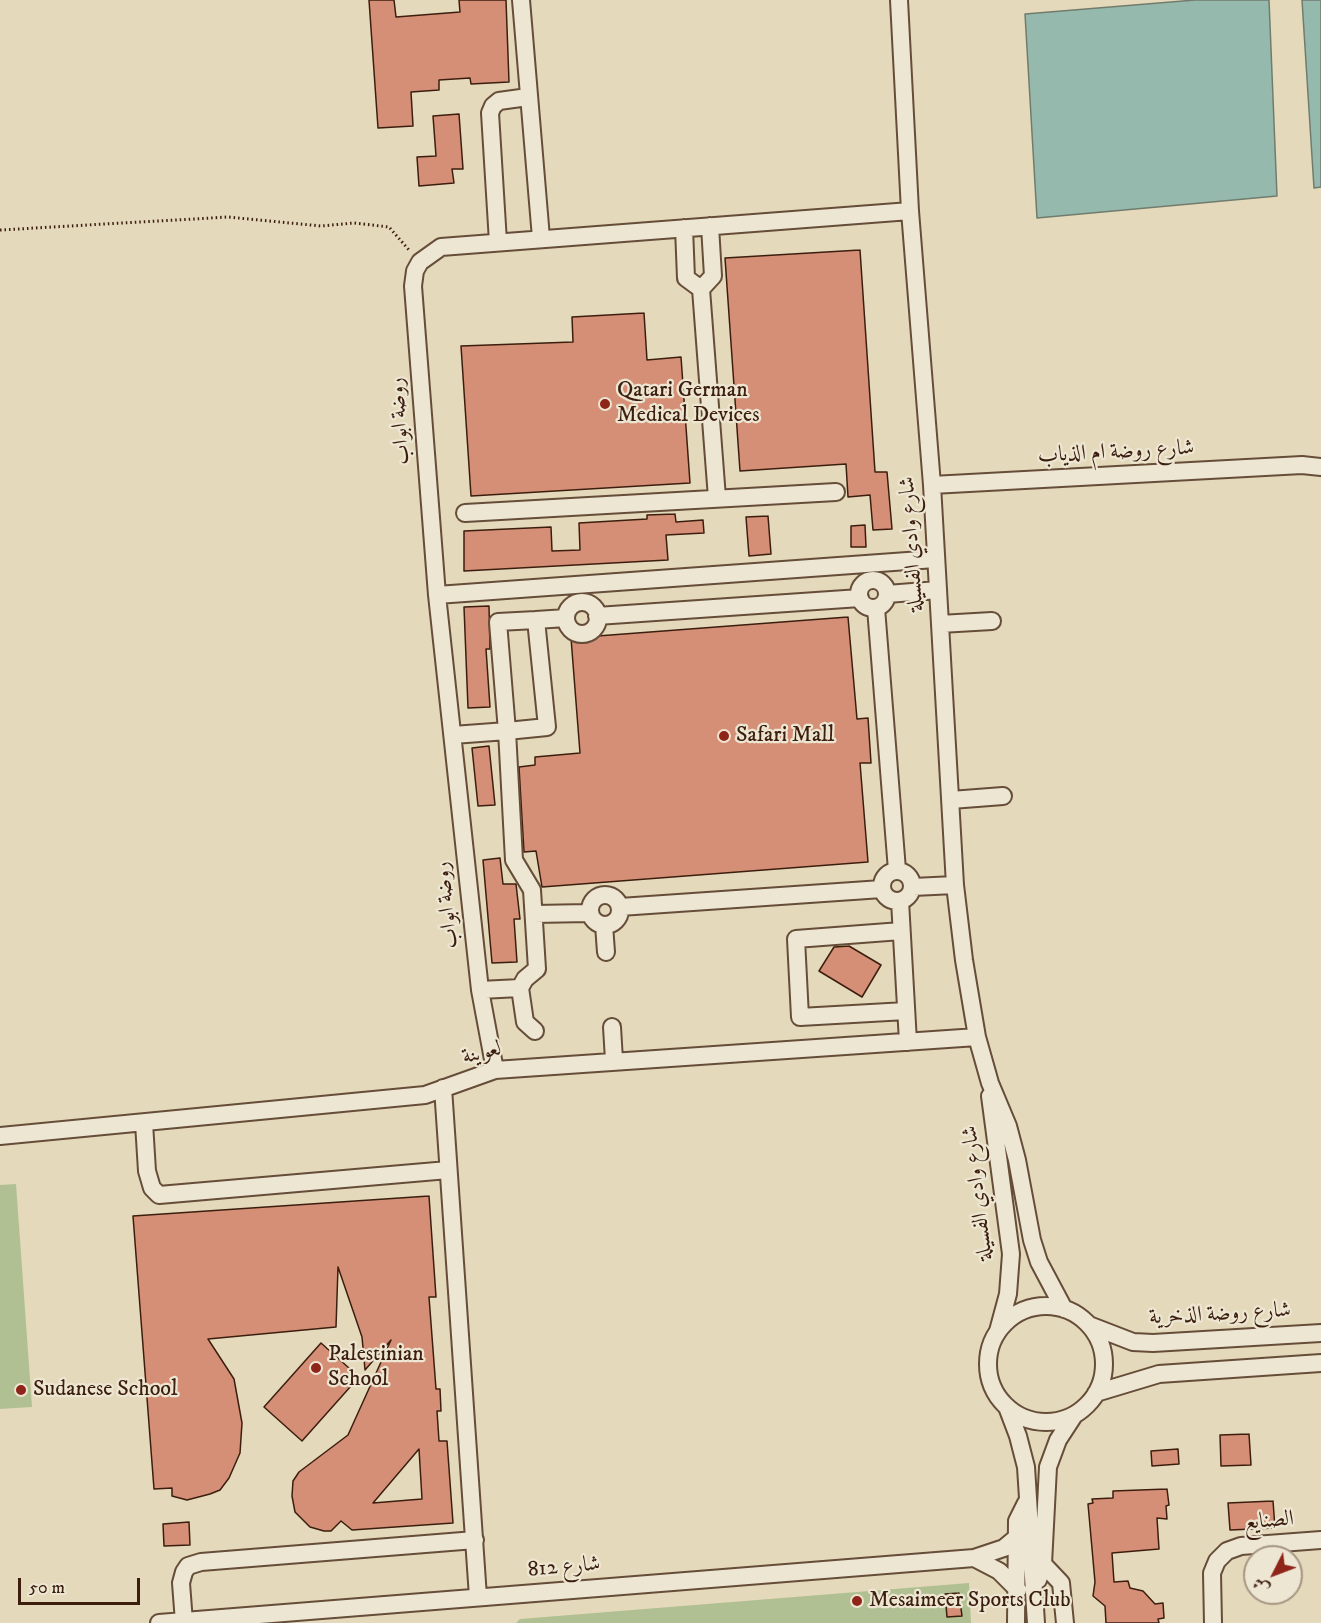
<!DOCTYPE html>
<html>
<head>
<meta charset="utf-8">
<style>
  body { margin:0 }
  #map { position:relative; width:1321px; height:1623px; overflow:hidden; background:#e4d9ba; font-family:"IM FELL DW Pica",Amiri,serif }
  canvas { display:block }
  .north { position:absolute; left:1243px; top:1545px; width:60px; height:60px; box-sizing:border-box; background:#ede6d2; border:2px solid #a69684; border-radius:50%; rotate:228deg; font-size:16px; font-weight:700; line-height:24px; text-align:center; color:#3c1e0e }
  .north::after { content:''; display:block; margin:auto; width:21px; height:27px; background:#8f2418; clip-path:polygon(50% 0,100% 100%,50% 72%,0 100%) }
  .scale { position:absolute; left:18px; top:1578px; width:122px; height:27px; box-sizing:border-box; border:3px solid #3c1e0e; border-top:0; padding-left:8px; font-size:18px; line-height:21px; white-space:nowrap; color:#3c1e0e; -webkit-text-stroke:4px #ede6d2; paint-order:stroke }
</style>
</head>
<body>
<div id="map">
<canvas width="1321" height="1623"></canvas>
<div class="north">ش</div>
<div class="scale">50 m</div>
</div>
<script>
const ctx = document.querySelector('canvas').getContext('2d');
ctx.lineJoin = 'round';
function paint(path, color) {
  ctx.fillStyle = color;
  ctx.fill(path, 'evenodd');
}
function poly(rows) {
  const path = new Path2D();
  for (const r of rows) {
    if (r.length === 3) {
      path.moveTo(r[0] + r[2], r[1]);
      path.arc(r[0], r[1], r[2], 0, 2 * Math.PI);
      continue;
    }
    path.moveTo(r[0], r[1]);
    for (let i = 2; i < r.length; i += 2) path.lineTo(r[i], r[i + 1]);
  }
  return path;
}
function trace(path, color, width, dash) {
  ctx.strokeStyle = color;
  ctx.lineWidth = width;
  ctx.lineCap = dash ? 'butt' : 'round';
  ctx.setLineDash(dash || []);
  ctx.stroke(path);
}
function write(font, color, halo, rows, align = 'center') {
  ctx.font = font + ' "IM FELL DW Pica",Amiri,serif';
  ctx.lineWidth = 4.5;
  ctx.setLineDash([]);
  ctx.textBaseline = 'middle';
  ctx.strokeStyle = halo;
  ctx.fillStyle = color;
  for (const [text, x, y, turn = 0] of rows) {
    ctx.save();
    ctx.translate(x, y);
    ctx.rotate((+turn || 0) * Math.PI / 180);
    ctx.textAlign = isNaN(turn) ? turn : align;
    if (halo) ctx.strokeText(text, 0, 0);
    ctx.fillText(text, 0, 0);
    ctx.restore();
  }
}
paint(poly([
  [16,1184,32,1407,0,1409,0,1185],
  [969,1583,971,1623,516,1623,520,1619]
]), '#b1c092');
const water = poly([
  [1195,0,1269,0,1277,196,1037,218,1025,14,1195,0],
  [1302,0,1321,0,1321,187,1314,188,1302,0]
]);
paint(water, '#95baad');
trace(water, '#717c6d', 1.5);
const building = poly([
  [369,0,394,0,396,17,460,12,459,0,506,0,509,82,471,84,470,78,439,80,439,90,411,92,413,126,378,128,369,0],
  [459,114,463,169,452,169,454,183,419,186,417,157,436,156,433,116,459,114],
  [860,250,875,472,887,472,892,529,873,530,870,495,848,497,846,464,740,471,725,258,860,250],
  [644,313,647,360,681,357,690,483,471,496,461,346,573,342,572,317,644,313],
  [675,514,676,522,703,520,704,533,666,535,668,560,464,571,464,531,551,527,552,551,580,550,579,523,647,519,647,515,675,514],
  [768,516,771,554,749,556,746,517,768,516],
  [865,525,866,547,851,547,851,526,865,525],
  [489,606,490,649,486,649,490,707,468,708,464,607,489,606],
  [848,617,857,719,868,718,871,763,860,763,868,862,542,887,536,851,524,852,519,767,535,765,535,757,580,753,571,638,848,617],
  [489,746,495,805,478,806,472,748,489,746],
  [500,858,503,884,516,884,520,919,514,919,517,962,492,963,483,860,500,858],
  [849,946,881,965,862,997,819,971,834,947,849,946],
  [429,1196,436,1297,429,1297,436,1389,440,1389,441,1411,437,1411,439,1441,447,1441,453,1523,352,1530,341,1521,331,1531,324,1531,310,1527,295,1512,292,1496,293,1481,299,1472,348,1435,391,1340,365,1370,362,1337,338,1267,336,1327,208,1339,234,1379,242,1423,240,1453,229,1478,220,1490,210,1494,187,1500,172,1496,172,1488,154,1489,133,1216,429,1196],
  [419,1449,422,1499,373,1503,419,1449],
  [321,1343,359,1377,302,1441,264,1407,321,1343],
  [1249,1434,1251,1465,1221,1466,1220,1435,1249,1434],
  [1178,1449,1179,1464,1152,1466,1151,1451,1178,1449],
  [1167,1489,1169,1505,1166,1506,1167,1519,1157,1518,1159,1549,1112,1553,1114,1582,1128,1581,1130,1588,1143,1591,1155,1604,1163,1603,1164,1618,1158,1619,1159,1623,1106,1623,1105,1606,1093,1596,1095,1582,1088,1504,1093,1503,1092,1499,1113,1498,1113,1491,1167,1489],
  [1273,1501,1275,1528,1230,1530,1228,1503,1273,1501],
  [189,1522,190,1545,164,1546,163,1524,189,1522],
  [959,1593,962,1616,947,1617,945,1594,959,1593]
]);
paint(building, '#d58f77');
trace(building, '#3c1e0e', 1.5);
const minor = poly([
  [521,0,541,238],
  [899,0,910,211,932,485,955,885,964,960,977,1037,990,1083,1008,1126,1017,1160,1032,1240,1039,1262,1064,1309],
  [710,226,713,276,701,289,717,498],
  [684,228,686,278,701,289],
  [498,242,490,113,493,106,499,101,528,97],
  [932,485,1302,465,1321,467],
  [465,513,836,492],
  [873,594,14],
  [887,594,938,590],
  [437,595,935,559],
  [582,618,16],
  [876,608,897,870],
  [597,616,860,598],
  [940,624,992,621],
  [453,735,507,731,498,622,536,620],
  [951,800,1003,796],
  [897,886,15],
  [913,887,955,885],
  [605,910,15],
  [900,901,908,1042],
  [620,907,882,889],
  [534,914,589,913],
  [604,925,606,952],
  [901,931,796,939,800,1017,906,1011],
  [520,988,525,1022,535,1031],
  [480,990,520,988,525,979,537,969,532,890,514,860,507,731,547,727,536,620,566,618],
  [612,1027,614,1060],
  [495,1070,480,990,437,595,413,286,415,271,420,262,441,247,910,211],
  [443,1088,478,1597],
  [990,1096,1011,1254,1008,1294,998,1331],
  [144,1123,147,1171,152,1188,159,1195,448,1170],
  [0,1136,425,1095,495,1070,977,1037],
  [1046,1364,58],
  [1089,1325,1133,1342,1153,1343,1321,1333],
  [1096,1393,1159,1374,1321,1363],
  [1007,1407,1018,1436,1026,1467,1036,1623],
  [974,1558,999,1571,1018,1590],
  [1043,1564,1061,1583,1065,1623],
  [1038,1580,1043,1564,1048,1467,1058,1440,1073,1417],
  [184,1622,181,1583,184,1572,188,1566,201,1562,475,1540],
  [159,1623,974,1558,1004,1548,1016,1538],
  [1016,1623,1017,1521,1026,1503],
  [1213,1623,1212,1573,1217,1561,1227,1551,1241,1546,1321,1540]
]);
trace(minor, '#664d39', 20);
trace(poly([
  [0,230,228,217,321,226,354,223,389,227,409,250]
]), '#3c1e0e', 3, [1.5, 3]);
trace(minor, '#ede6d2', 16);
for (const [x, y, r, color] of [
  [605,404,6,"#8f2418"],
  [724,736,6,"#8f2418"],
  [316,1368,6,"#8f2418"],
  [21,1390,6,"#8f2418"],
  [857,1601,6,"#8f2418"]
]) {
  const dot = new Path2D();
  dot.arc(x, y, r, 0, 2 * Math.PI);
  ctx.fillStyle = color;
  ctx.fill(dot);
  trace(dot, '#ede6d2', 2);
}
write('22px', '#3c1e0e', '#ede6d2', [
  ["Qatari German",617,391],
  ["Medical Devices",617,416],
  ["Safari Mall",736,736],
  ["Palestinian",328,1355],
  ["School",328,1380],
  ["Sudanese School",33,1390],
  ["Mesaimeer Sports Club",869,1601]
], 'left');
write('22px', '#3c1e0e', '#ede6d2', [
  ["روضة ابواب",401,421,-94],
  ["شارع روضة ام الذياب",1116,453,-3],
  ["شارع وادي الفسيلة",913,544,-94],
  ["روضة ابواب",448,905,-96],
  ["لعوينة",482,1054,-14],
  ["شارع وادي الفسيلة",979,1193,-97],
  ["شارع روضة الذخرية",1220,1315,-3],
  ["الصنايع",1269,1522,-5],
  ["شارع 812",564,1568,-5]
]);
</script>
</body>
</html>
